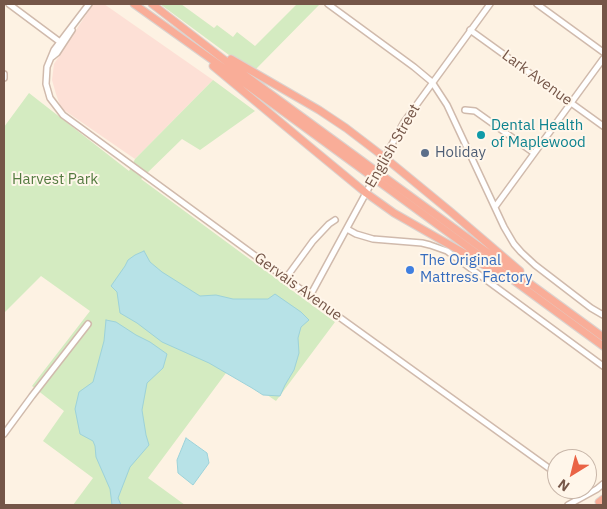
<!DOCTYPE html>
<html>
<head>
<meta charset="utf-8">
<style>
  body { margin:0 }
  #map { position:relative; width:607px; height:509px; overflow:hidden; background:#fdf2e3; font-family:"IBM Plex Sans",sans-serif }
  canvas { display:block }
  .frame { position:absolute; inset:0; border:5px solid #755648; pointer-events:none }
  .north { position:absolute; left:547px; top:449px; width:50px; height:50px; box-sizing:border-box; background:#fff6ea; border:1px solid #c8b6a9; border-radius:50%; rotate:216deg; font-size:14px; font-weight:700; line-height:20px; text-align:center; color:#755648 }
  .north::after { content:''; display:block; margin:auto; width:18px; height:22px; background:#ea6345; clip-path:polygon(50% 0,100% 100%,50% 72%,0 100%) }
</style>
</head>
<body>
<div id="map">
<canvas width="607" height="509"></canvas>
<div class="frame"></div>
<div class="north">N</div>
</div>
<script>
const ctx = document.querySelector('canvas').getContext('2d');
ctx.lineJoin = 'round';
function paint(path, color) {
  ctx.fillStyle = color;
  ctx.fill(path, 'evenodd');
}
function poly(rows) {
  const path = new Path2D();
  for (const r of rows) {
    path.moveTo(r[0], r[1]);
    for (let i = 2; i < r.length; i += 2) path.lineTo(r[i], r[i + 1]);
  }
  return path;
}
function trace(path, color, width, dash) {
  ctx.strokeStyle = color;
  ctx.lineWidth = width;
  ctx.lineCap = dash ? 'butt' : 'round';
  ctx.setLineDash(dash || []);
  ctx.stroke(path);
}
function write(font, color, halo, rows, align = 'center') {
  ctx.font = font + ' "IBM Plex Sans",sans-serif';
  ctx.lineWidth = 4;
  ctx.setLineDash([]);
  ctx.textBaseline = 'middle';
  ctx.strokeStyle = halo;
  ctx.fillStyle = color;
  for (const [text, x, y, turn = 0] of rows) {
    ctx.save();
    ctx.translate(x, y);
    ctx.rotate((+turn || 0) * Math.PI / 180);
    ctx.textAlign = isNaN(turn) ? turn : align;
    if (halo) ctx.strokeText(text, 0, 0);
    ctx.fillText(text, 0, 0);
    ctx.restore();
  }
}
paint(poly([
  [93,4,104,4,213,80,135,159,61,108,56,94,52,80,54,64]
]), '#fde0d6');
paint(poly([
  [160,4,181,4,214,28,217,25,233,37,237,32,255,46,297,4,320,4,256,69,233,58],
  [213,80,255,111,200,150,182,139,141,179,335,322,276,401,229,369,148,478,185,505,73,505,93,478,43,441,64,411,32,386,90,311,41,276,4,313,4,127,29,93,129,171,135,159]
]), '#d4ebc1');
const water = poly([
  [144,251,150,262,162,272,200,296,216,295,233,299,268,299,275,294,301,312,309,320,301,327,298,338,299,353,294,370,285,385,280,396,263,395,252,388,209,363,162,342,137,323,120,313,117,292,111,286,125,266,128,260,135,255,144,251],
  [106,320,116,322,136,335,150,342,167,354,163,368,147,383,142,410,146,435,149,445,130,467,118,498,121,505,112,505,110,489,96,457,95,446,93,441,80,434,75,409,79,392,93,382,104,341,106,320],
  [186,438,207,453,209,463,193,485,178,473,177,460,186,438]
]);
paint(water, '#b7e2e7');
trace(water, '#9dd2d9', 1);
const minor = poly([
  [9,4,60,42],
  [89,4,54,50,47,67,46,84,50,98,63,115,310,296,557,474],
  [328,4,414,67,432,82,447,105,504,227,514,244,521,252,535,265,591,308,603,315],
  [537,4,603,52],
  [470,30,603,126],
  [52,57,57,53,72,30],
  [4,74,4,78],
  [465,110,475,111,534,153],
  [378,170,404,122,490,4],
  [495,207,603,59],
  [347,229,356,234,373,239,422,243,430,245,447,251,603,366],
  [286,278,313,241,329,224,335,220],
  [310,296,373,180],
  [4,434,32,396,88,324],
  [578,489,586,495],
  [568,505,597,489,603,484]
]);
const highway = poly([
  [134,4,232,74,603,346],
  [152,4,231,65,603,337],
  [231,59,319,110,346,128,384,157,451,212,520,271],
  [213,66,309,146,366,193,394,213,476,260,502,277],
  [599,502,603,499]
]);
trace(minor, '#d0baac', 8);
trace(highway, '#dbd3cf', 9);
trace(minor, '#fff', 5);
trace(highway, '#f9ad98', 7);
const minorBridge = poly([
  [373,180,378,170]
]);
trace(minorBridge, '#d0baac', 8, []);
trace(minorBridge, '#fff', 5);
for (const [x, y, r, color] of [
  [481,135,5,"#0f9aa8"],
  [425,153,5,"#5c6f8a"],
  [410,270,5,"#3f7fe0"]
]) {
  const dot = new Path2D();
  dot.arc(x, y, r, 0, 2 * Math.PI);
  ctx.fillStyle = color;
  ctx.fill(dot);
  trace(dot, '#fff6ea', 2);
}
write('15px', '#755648', '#fff6ea', [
  ["Lark Avenue",537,78,36],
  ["English Street",393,146,-60],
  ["Gervais Avenue",298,287,36]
]);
write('15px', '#0d838f', '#fff6ea', [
  ["Dental Health",491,126],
  ["of Maplewood",491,143]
], 'left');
write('15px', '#4e5e75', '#fff6ea', [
  ["Holiday",435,153]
], 'left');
write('15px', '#547b40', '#fff6ea', [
  ["Harvest Park",55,180]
]);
write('15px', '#366cbe', '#fff6ea', [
  ["The Original",420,261],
  ["Mattress Factory",420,278]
], 'left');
</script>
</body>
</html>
